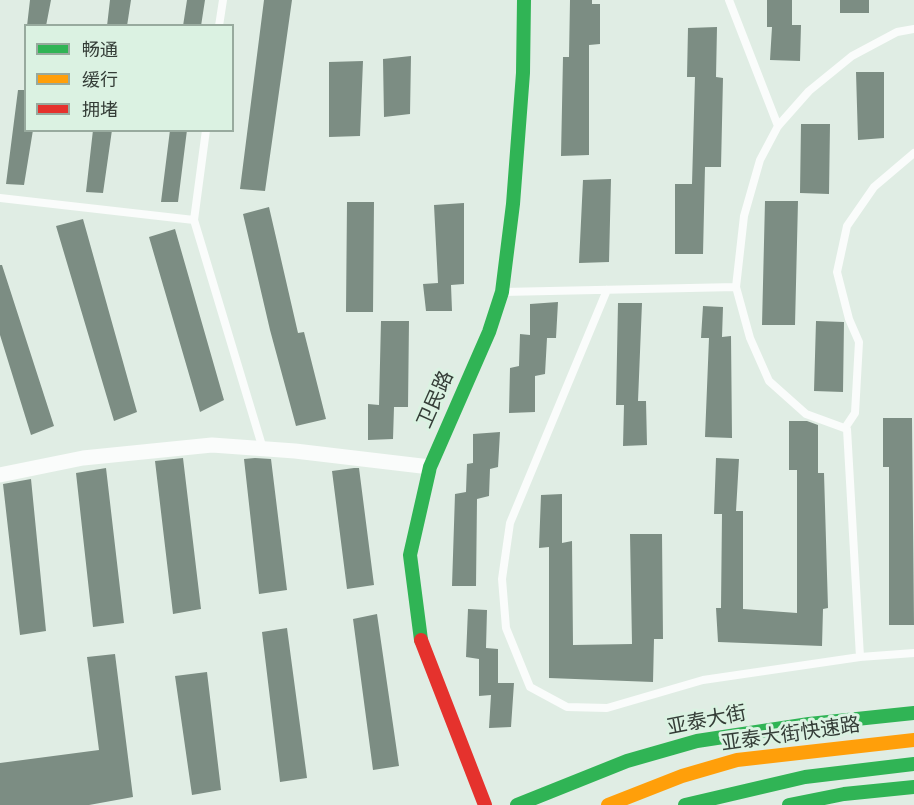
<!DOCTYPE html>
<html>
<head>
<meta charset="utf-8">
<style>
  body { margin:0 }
  #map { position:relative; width:914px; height:805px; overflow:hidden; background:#e0ede4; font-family:"Source Sans 3","Noto Sans SC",sans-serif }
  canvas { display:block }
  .legend { position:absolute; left:24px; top:24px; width:210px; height:108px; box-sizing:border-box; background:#dbf2e2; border:2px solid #98aa9e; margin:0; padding:8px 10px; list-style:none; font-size:18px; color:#343d37 }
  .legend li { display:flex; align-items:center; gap:12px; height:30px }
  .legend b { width:30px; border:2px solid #98aa9e }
</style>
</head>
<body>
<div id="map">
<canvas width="914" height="805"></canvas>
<ul class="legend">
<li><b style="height:8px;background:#30b455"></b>畅通</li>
<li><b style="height:8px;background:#ff9f0a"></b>缓行</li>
<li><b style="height:8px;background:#e5322d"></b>拥堵</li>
</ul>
</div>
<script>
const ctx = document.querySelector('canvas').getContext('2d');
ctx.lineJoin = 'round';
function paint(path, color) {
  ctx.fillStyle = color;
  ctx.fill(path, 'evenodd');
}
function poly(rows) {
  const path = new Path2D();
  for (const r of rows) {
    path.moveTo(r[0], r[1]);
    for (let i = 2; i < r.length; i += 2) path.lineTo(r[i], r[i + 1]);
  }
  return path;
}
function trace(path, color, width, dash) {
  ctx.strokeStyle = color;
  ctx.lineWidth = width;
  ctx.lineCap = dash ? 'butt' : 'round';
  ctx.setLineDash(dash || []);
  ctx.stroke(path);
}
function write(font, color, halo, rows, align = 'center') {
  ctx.font = font + ' "Source Sans 3","Noto Sans SC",sans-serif';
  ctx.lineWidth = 6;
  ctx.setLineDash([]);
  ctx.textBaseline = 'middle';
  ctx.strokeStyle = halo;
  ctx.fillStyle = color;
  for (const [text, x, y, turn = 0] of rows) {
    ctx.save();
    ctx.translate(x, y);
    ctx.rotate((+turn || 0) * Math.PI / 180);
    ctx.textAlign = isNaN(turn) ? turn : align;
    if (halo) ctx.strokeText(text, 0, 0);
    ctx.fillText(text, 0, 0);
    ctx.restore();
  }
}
paint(poly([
  [30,0,51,0,46,26,27,26],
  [110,0,131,0,127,26,107,26],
  [187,0,205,0,201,26,183,26],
  [264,0,292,0,265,191,240,189],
  [570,0,592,0,592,4,600,4,600,44,589,45,589,155,561,156,563,57,569,57],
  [767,0,792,0,792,25,801,25,800,61,770,60,772,27,767,27],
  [840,0,869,0,869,13,840,13],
  [717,27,716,77,723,78,721,167,705,167,703,254,675,254,675,184,692,184,695,77,687,77,688,28],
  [411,56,410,114,384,117,383,59],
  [363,61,360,136,329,137,329,62],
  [856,72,884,72,884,138,858,140],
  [18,90,26,90,26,130,33,130,24,185,6,184],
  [801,124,830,124,829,194,800,193],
  [93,130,112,130,103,193,86,192],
  [170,130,187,130,178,202,161,202],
  [611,179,609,262,579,263,583,180],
  [765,201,798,201,795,325,762,325],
  [347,202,374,202,373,312,346,312],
  [464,203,464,284,451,285,452,311,426,311,423,284,438,283,434,205],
  [269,207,298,333,304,332,326,419,296,426,270,330,243,214],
  [83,219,137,412,114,421,56,226],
  [175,229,224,400,200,412,149,237],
  [0,265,2,265,54,426,31,435,0,335],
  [558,302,556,338,547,338,545,374,535,376,535,412,509,413,510,368,519,366,520,334,530,335,530,304],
  [618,303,642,303,638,401,646,401,647,445,623,446,624,405,616,405],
  [703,306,723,307,722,337,731,336,732,438,705,437,709,338,701,338],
  [381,321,409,321,408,407,394,407,393,439,368,440,368,404,379,405],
  [816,321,844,322,843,392,814,391],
  [883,418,912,418,914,625,889,625,889,467,883,467],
  [789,421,807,421,818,425,818,473,824,473,828,608,823,609,822,646,718,642,716,608,721,608,722,514,714,514,716,458,739,459,736,511,743,511,743,609,797,613,797,470,789,470],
  [500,432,498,467,490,469,489,496,477,499,476,586,452,586,455,494,466,492,467,464,473,463,473,434],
  [183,458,201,609,173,614,155,461],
  [255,458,271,459,287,590,259,594,244,459],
  [106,468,124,623,93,627,76,473],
  [354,468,359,468,374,585,347,589,332,471],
  [31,479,46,631,20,635,3,484],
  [562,494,562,543,572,541,573,645,632,644,630,534,662,534,663,639,654,639,653,682,549,678,549,547,539,548,541,495],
  [468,609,487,610,486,648,498,649,498,683,514,683,511,727,489,728,491,695,479,696,479,659,466,657],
  [377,614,399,766,373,770,353,619],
  [287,628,307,778,280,782,262,632],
  [115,654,133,797,89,805,0,805,0,763,99,750,87,657],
  [207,672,221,790,192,795,175,676]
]), '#7c8d83');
trace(poly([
  [729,0,778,126],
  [219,26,223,0],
  [206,130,194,220,263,449],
  [0,198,194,220],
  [607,290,510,523,502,579,506,628,530,687,567,707,607,708,703,680,860,657,914,653],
  [503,292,736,287],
  [845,428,855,413,859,342,849,319,837,272,847,226,874,187,914,153],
  [860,657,847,429,806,414,769,381,750,338,736,287,744,216,760,160,778,126,809,91,852,56,897,32,914,29]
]), '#fafcfb', 8);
trace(poly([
  [0,475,83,458,212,445,295,451,430,467]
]), '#fafcfb', 15);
trace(poly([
  [421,640,410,555,430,467,489,332,502,292,513,204,523,73,524,0],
  [517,805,627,761,697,741,809,724,914,713],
  [685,805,805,777,914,764],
  [789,805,844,794,914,787]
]), '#30b455', 14);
trace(poly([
  [608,805,682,776,737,760,914,740]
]), '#ff9f0a', 14);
trace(poly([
  [421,640,485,805]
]), '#e5322d', 14);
write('20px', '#343d37', '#dbf2e2', [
  ["卫民路",437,400,-66],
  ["亚泰大街",707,722,-11],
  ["亚泰大街快速路",791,736,-8]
]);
</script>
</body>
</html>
